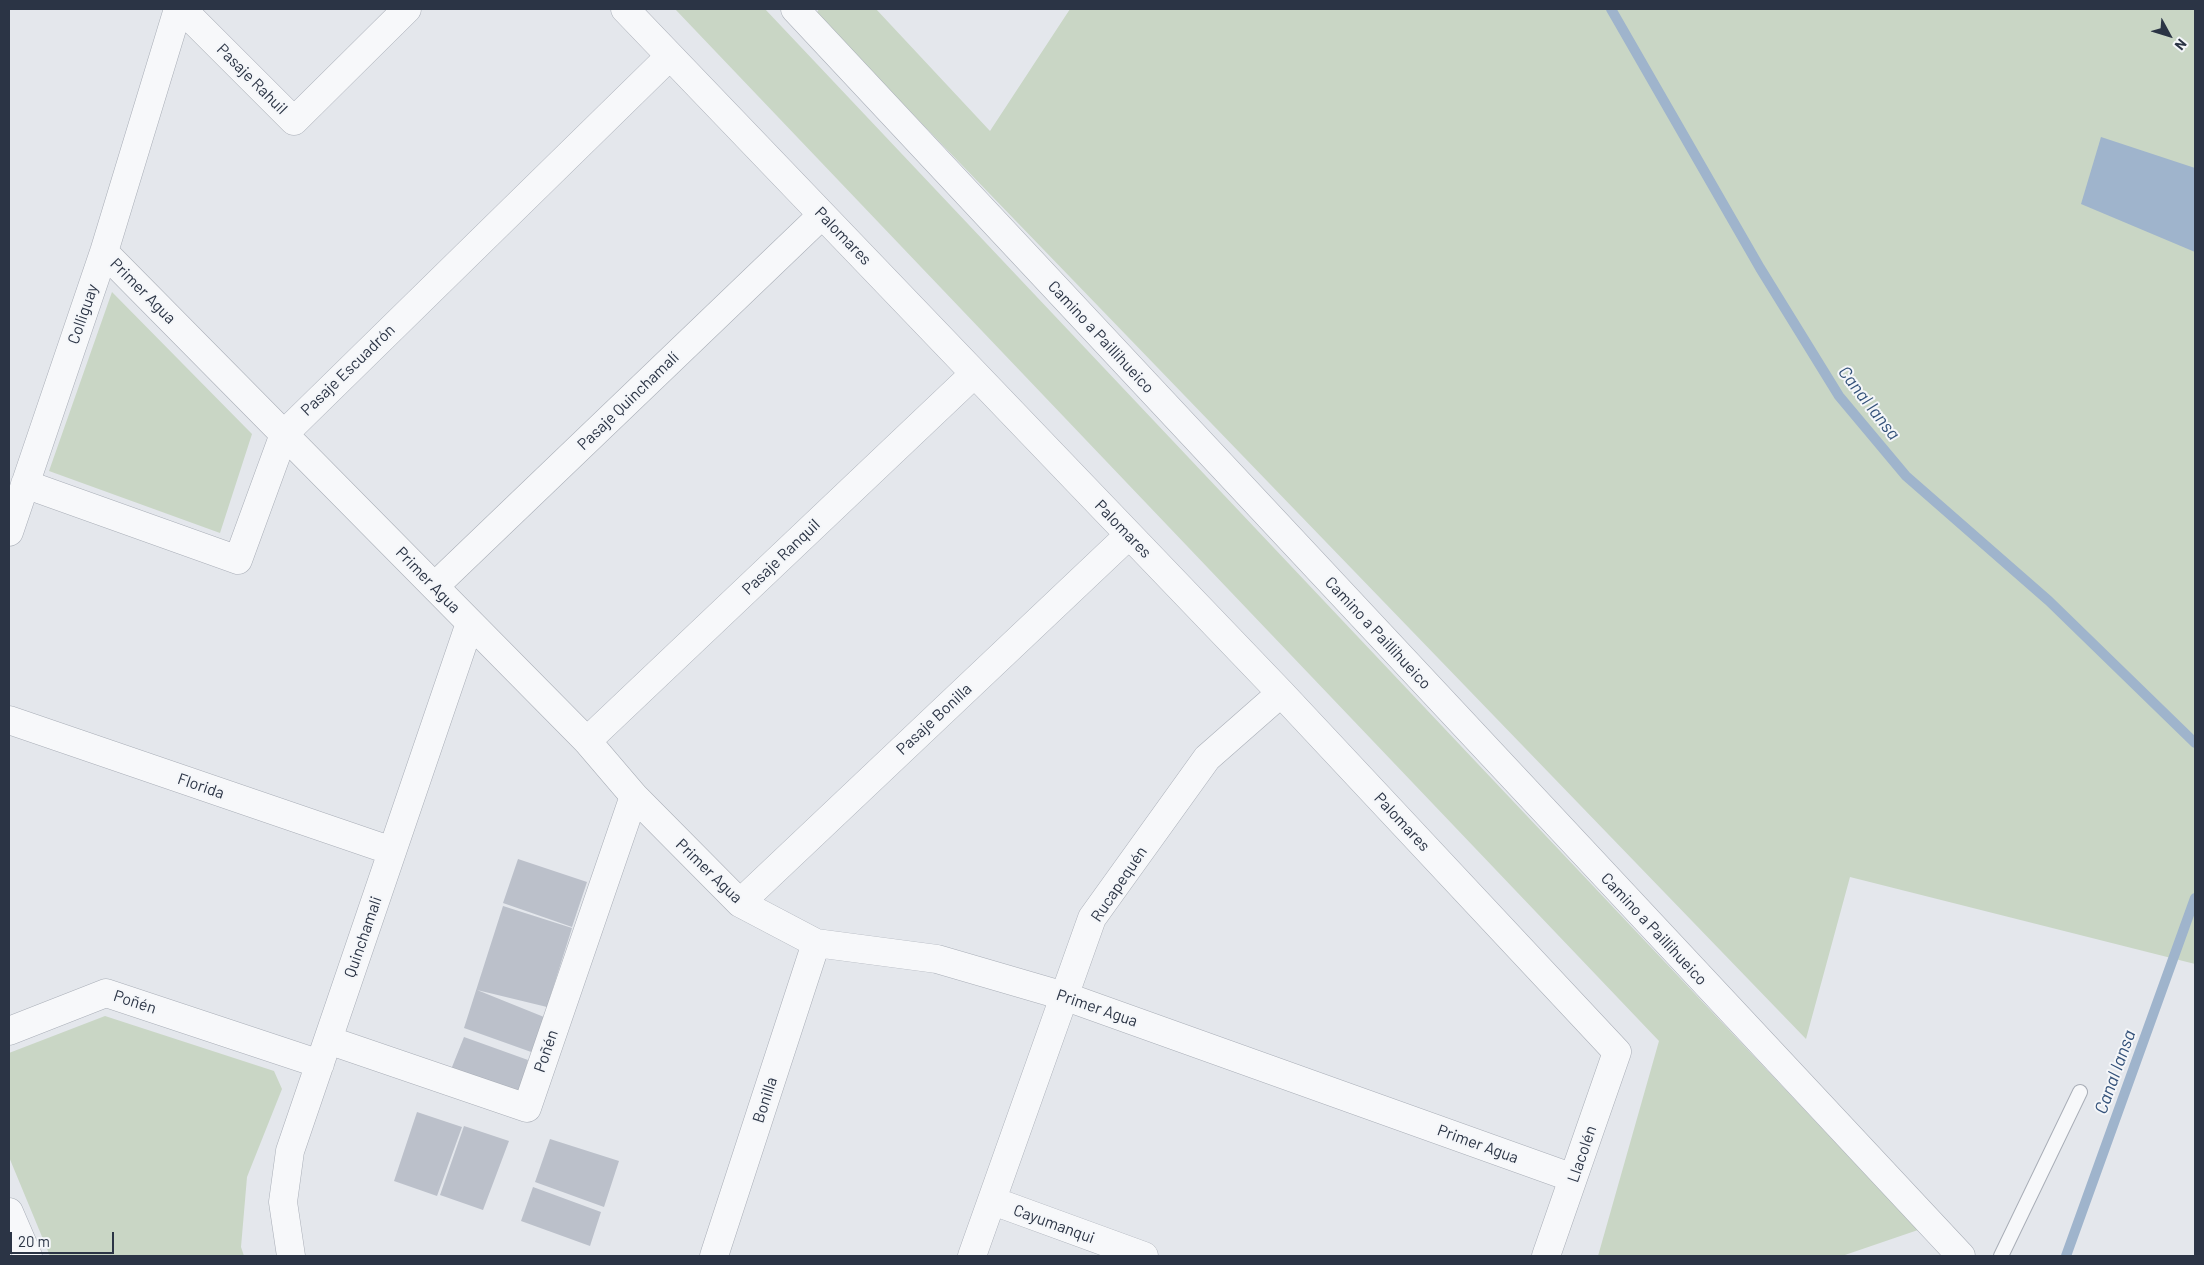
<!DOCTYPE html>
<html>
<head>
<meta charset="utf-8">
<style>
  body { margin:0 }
  #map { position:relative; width:2204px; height:1265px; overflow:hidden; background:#e4e7ec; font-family:Barlow,sans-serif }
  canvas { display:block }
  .frame { position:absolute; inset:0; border:10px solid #2b3445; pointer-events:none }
  .north { position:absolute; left:2144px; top:10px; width:50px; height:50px; -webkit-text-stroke:4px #f4f6f9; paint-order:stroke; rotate:129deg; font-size:14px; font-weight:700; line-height:20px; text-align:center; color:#2b3445 }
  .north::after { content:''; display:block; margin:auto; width:18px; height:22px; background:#2b3445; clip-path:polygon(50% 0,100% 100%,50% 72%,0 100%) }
  .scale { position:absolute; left:10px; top:1232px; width:104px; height:22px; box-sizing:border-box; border:2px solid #2b3445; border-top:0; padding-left:6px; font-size:15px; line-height:18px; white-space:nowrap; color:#2b3445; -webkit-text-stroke:4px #f4f6f9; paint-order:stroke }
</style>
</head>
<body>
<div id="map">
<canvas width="2204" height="1265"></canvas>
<div class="frame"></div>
<div class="north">N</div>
<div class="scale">20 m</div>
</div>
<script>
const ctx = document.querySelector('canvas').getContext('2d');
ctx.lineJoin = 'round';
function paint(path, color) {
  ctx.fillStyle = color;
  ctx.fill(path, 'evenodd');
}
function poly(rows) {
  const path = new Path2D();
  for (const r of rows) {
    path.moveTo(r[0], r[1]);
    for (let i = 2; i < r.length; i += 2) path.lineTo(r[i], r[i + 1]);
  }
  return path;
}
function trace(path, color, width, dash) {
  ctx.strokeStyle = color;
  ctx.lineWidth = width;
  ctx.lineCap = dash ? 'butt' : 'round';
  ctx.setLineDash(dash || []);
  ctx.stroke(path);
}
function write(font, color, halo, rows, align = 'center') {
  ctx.font = font + ' Barlow,sans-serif';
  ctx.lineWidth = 4;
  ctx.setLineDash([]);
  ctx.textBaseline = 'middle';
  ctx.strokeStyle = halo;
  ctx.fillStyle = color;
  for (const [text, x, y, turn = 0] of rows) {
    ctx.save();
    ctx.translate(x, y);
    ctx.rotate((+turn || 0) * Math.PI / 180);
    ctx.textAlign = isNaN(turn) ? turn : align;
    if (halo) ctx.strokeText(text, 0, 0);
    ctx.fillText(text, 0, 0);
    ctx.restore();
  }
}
paint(poly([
  [675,9,765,9,1918,1230,1842,1256,1598,1256,1659,1041],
  [819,9,876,9,990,131,1070,9,2195,9,2195,964,1850,877,1806,1039,816,14],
  [112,292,252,434,220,533,49,471],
  [105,1016,274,1071,282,1089,247,1177,241,1247,244,1256,50,1256,9,1157,9,1053]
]), '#c9d6c5');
paint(poly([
  [2101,137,2195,168,2195,252,2081,204]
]), '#9fb4cc');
trace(poly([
  [1611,9,1760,268,1839,396,1906,476,2049,601,2195,743],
  [2066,1256,2195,898]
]), '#9fb4cc', 10);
paint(poly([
  [518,859,587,882,572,927,503,903],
  [503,906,572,928,547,1007,477,990,544,1017,534,1053,464,1028],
  [464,1037,528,1060,519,1096,450,1072],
  [417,1112,462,1127,437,1196,394,1181],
  [464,1126,509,1141,483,1210,440,1195],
  [550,1139,619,1161,604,1207,535,1182],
  [533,1187,601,1212,590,1246,521,1221]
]), '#bbc0ca');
const service = poly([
  [2001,1256,2080,1092]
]);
const minor = poly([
  [182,9,294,121,407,9],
  [625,9,1281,693,1617,1052,1546,1256],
  [795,9,1961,1256],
  [104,252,587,741,634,796,740,903,816,943,937,959,1064,996,1573,1178],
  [25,484,238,560,284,434,670,56],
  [9,532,104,252,178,9],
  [435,586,822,215],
  [9,720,392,851],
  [587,741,974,374],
  [740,903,1129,535],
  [9,1031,106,993,320,1064],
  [328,1040,527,1108,634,796],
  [993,1201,1144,1256],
  [9,1212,28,1256],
  [291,1256,283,1202,290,1151,470,623],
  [714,1256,816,943],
  [972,1256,1092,918,1207,758,1281,693]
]);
trace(service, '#a9aeb7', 16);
trace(minor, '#a9aeb7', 29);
trace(service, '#f7f8fa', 14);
trace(minor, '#f7f8fa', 28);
write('16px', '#2b3445', '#f4f6f9', [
  ["Pasaje Rahuil",252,79,45],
  ["Palomares",843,236,46],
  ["Primer Agua",143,291,45],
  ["Colliguay",83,314,-71],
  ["Camino a Paillihueico",1101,337,47],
  ["Pasaje Escuadrón",348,370,-44],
  ["Pasaje Quinchamalí",628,401,-44],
  ["Palomares",1123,529,46],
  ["Pasaje Ranquil",781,557,-44],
  ["Primer Agua",428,580,46],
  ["Camino a Paillihueico",1378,633,47],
  ["Pasaje Bonilla",934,719,-43],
  ["Florida",201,786,19],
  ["Palomares",1402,822,47],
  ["Primer Agua",709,871,44],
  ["Rucapequén",1119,884,-56],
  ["Camino a Paillihueico",1654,929,47],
  ["Quinchamali",363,937,-71],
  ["Poñén",135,1002,18],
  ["Primer Agua",1097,1008,19],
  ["Poñén",546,1051,-71],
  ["Bonilla",765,1100,-72],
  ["Primer Agua",1478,1144,20],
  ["Llacolén",1582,1154,-71],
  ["Cayumanqui",1054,1224,20]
]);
write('italic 18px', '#34527a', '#f4f6f9', [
  ["Canal Iansa",1869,403,52],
  ["Canal Iansa",2115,1072,-70]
]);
</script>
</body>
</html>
